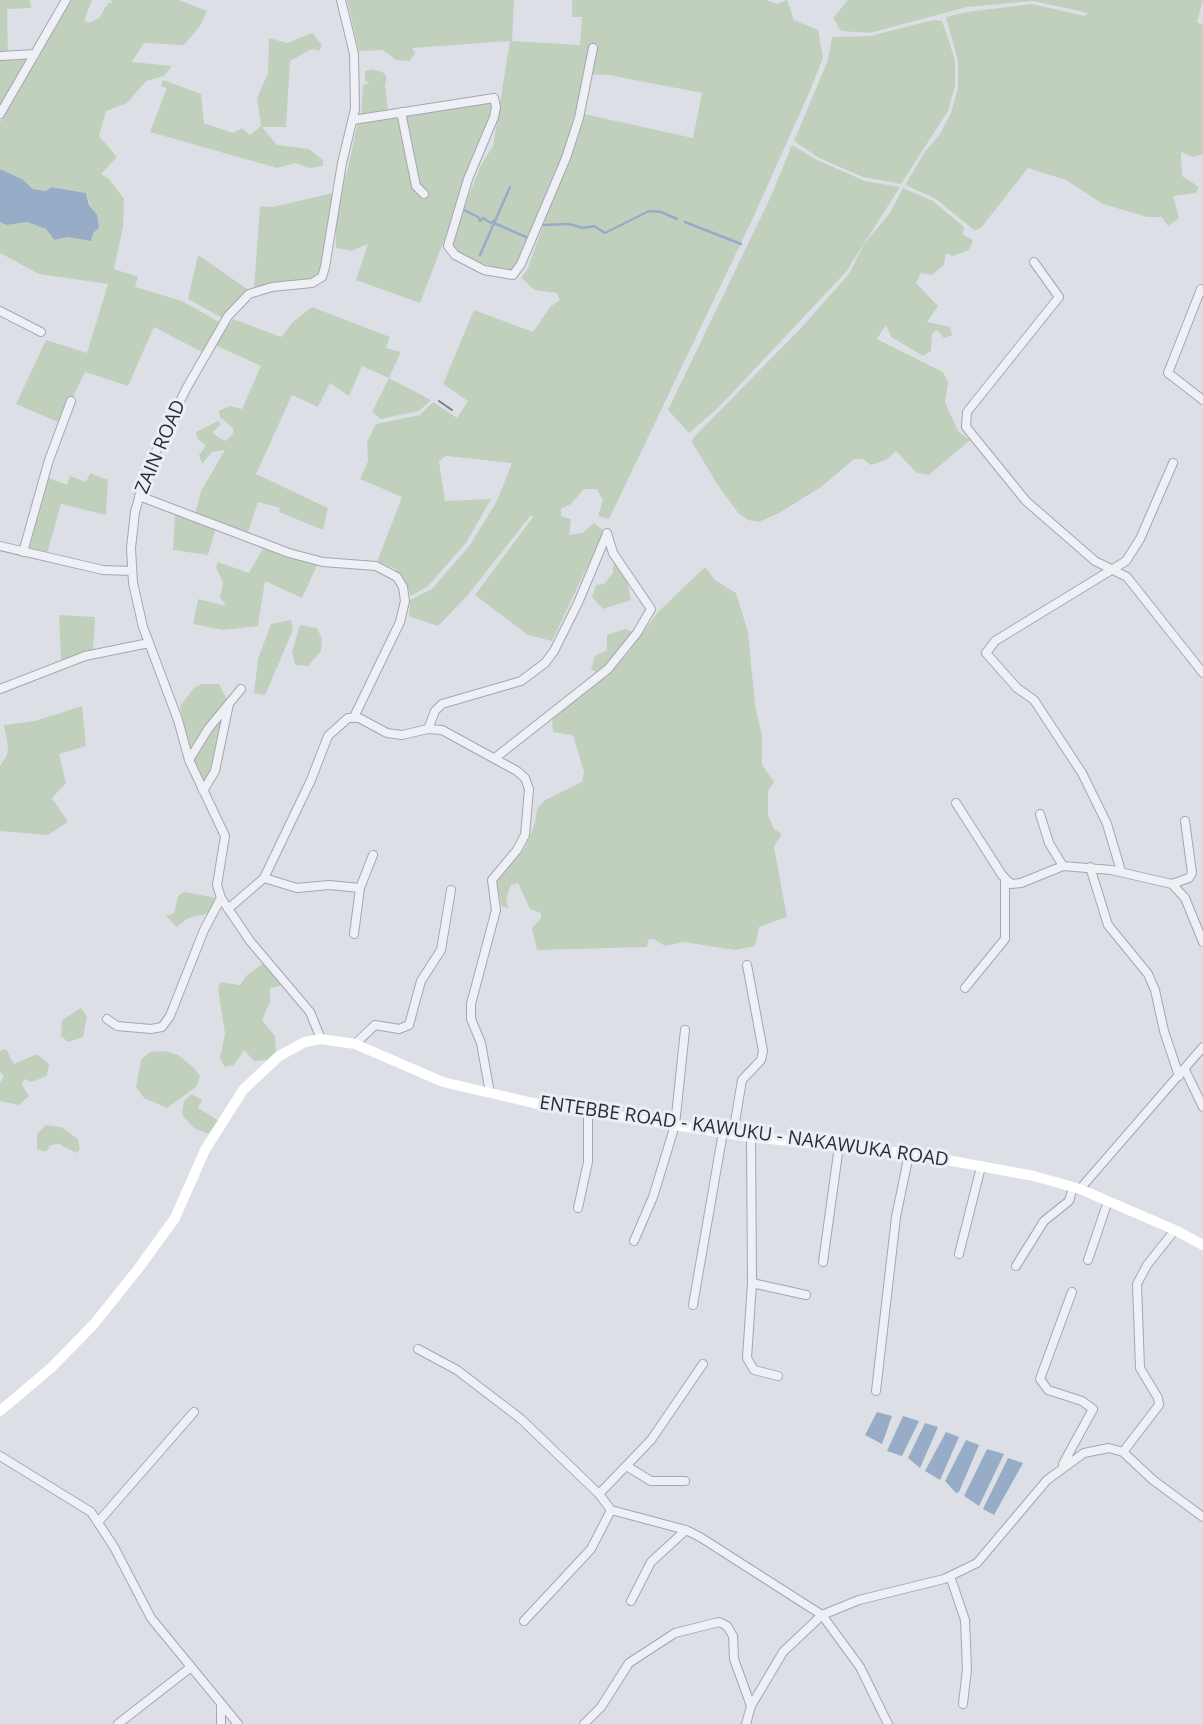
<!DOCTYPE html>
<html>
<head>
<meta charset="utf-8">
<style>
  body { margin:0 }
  canvas { display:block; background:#dce0e6 }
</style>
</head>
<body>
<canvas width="1203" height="1724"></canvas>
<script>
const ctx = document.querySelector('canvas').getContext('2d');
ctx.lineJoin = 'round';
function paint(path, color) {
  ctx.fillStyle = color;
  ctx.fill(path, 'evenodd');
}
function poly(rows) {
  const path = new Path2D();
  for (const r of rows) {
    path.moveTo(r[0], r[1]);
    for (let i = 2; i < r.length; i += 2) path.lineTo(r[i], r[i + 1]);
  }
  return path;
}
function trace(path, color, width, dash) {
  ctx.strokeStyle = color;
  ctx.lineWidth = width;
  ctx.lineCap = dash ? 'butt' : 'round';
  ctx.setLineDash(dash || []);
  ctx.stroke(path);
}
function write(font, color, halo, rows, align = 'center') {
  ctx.font = font + ' "Open Sans",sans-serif';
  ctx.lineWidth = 6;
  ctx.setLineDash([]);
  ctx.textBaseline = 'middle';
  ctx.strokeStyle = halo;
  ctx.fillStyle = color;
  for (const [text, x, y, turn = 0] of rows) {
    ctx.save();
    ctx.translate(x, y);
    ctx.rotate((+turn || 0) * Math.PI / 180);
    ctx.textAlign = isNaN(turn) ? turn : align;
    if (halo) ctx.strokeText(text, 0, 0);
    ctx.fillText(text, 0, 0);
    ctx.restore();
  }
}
paint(poly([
  [0,0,30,0,31,8,7,9,8,52,0,53],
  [71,0,92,0,84,21,89,23,99,18,108,3,112,3,111,0,179,0,207,11,200,26,184,45,144,43,132,62,172,66,164,76,146,81,127,103,106,111,99,136,117,157,101,174,109,179,124,199,123,227,114,269,138,277,135,287,182,301,221,323,204,353,154,327,128,386,85,372,60,423,16,404,46,340,87,353,108,284,39,274,0,253,0,222,7,225,27,222,46,229,54,240,67,237,85,240,92,211,86,193,51,187,46,191,33,189,22,179,0,169,0,122],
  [347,0,514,0,512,41,580,45,582,17,572,17,572,0,766,0,777,4,787,0,794,20,818,30,823,58,809,93,752,220,609,519,598,516,603,500,597,489,584,489,571,504,561,509,561,516,571,519,569,535,583,533,594,523,604,531,552,641,528,635,475,595,533,517,531,515,467,596,438,626,409,616,410,600,432,589,470,545,497,501,512,463,446,456,439,461,445,501,491,499,466,543,428,586,411,596,407,585,394,568,377,562,402,497,360,479,368,461,367,442,376,424,420,415,433,402,457,418,468,401,443,384,474,310,533,332,550,307,560,300,557,293,535,290,521,278,527,270,584,114,693,138,702,93,609,75,585,74,566,147,517,268,510,272,463,257,453,247,453,235,480,167,493,146,510,41,412,48,415,53,410,61,396,60,383,50,359,51],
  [848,0,1203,0,1197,22,1203,25,1203,154,1193,157,1181,152,1182,176,1199,187,1196,193,1173,196,1179,218,1168,226,1162,217,1147,217,1103,204,1066,180,1028,168,981,228,974,230,936,199,905,185,924,153,940,134,951,113,958,87,958,61,946,17,967,12,1032,4,1085,16,1088,13,1033,1,967,7,870,33,841,31,833,18],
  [933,20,942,21,949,41,955,61,955,86,948,111,901,184,863,177,819,158,794,141,828,60,832,37,870,36],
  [312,33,322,45,319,51,312,49,290,61,286,127,262,127,277,145,309,149,323,160,323,166,310,168,295,163,277,168,150,132,167,88,161,86,163,80,201,94,204,123,233,133,242,128,250,135,261,126,257,98,268,73,269,38,287,43],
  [27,58,0,108,0,59],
  [373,69,384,73,387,78,385,84,388,112,361,115,363,85,370,83,365,81,365,71],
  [492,99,496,105,420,303,356,280,368,244,351,251,336,248,336,192,347,172,358,122,399,115,416,195,419,186,403,117,407,114],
  [792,145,817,160,865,181,900,187,846,272,718,408,689,433,668,410,771,196],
  [903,188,933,201,964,227,963,235,973,240,969,250,953,256,946,253,944,265,932,275,921,273,916,283,938,306,927,322,950,327,952,335,944,338,937,330,932,334,931,351,923,356,891,337,886,325,877,339,943,372,948,382,945,402,958,431,970,440,929,475,917,473,896,451,886,460,871,465,863,459,854,459,821,487,779,513,759,522,748,520,739,514,717,484,692,442,694,437,801,328,849,274,864,244,890,213],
  [333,193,329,261,315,280,254,289,260,206,272,207],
  [198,255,250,291,224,319,188,299],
  [312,307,390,337,386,348,401,352,389,378,431,400,419,411,381,419,372,412,389,378,362,366,349,396,330,383,318,407,292,395,256,474,328,508,323,530,279,512,280,508,258,502,247,535,195,514,201,491,225,450,212,452,202,464,199,455,206,446,197,438,196,432,218,421,221,424,213,432,216,436,225,441,233,434,233,428,220,417,219,411,230,406,242,409,261,366,215,345,233,319,281,337,293,322],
  [90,473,108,480,106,515,61,504,47,554,28,552,49,478,67,485,70,476,86,482],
  [175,515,216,528,208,555,173,550],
  [265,545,318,563,302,598,265,581,258,626,223,630,193,624,198,599,226,606,220,597,223,583,216,567,218,562,249,573],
  [614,559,627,581,631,600,603,609,592,597,596,585,604,584,613,573],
  [705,567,715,580,736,593,748,632,755,705,762,736,762,765,774,782,768,791,768,815,774,829,782,834,774,847,787,917,759,927,755,946,735,950,684,942,665,946,654,939,648,940,647,947,537,950,532,928,541,918,541,913,530,909,518,883,511,885,506,899,508,908,502,906,496,883,525,848,535,823,537,809,545,800,582,782,584,772,573,735,553,732,552,718,596,685,626,656,658,612],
  [59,615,95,617,93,652,61,661],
  [291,620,293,630,265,695,254,693,258,659,271,624],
  [300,625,317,628,322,639,321,651,308,666,295,665,292,652],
  [626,629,632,632,612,659,597,673,591,669,595,656,607,650,607,635],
  [201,684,219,684,228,701,219,712,225,728,216,764,205,781,199,783,188,751,180,706,194,688],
  [82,706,86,746,59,754,66,783,52,798,68,822,48,835,0,831,0,766,7,755,8,747,4,725,35,721],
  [184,892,217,898,214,908,206,914,188,918,177,927,166,916,174,913,178,896],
  [265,962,281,981,280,986,270,988,270,1002,262,1020,275,1036,276,1053,268,1060,254,1061,244,1050,234,1065,225,1067,220,1058,225,1034,218,989,220,982,240,985,246,976],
  [81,1008,87,1017,83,1037,68,1042,61,1036,62,1020],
  [6,1049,14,1064,37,1054,49,1064,47,1076,31,1082,24,1079,22,1085,29,1096,19,1105,0,1101,0,1083,4,1076,0,1072,0,1051],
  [166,1051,178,1055,194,1068,200,1076,197,1086,167,1108,144,1098,136,1087,141,1060,150,1052],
  [192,1094,202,1100,198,1108,219,1121,208,1134,194,1128,182,1115,184,1101],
  [46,1125,61,1127,78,1139,80,1150,76,1153,59,1144,51,1145,46,1152,37,1149,37,1134]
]), '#c1d0bd');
paint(poly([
  [0,169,22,179,33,189,46,191,51,187,86,193,89,205,97,215,99,228,93,233,91,241,67,237,54,240,46,229,27,222,7,225,0,222],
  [877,1412,892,1416,882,1444,865,1435],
  [903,1416,919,1421,902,1456,887,1451],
  [925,1423,938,1427,920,1468,908,1458],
  [946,1432,959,1437,940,1480,925,1471],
  [966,1440,979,1445,959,1492,956,1493,945,1481],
  [987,1449,1004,1454,979,1506,964,1496],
  [1008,1458,1023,1463,994,1515,983,1509]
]), '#97acc6');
trace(poly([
  [464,210,478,217,480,221,483,218,491,223,495,220],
  [685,222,741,244],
  [494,223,526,237],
  [544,225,569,224,583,228,594,226,605,233,649,211,661,212,677,219],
  [480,255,510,187]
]), '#97acc6', 2.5);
const street = poly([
  [0,56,35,54],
  [401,112,416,186,424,194],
  [0,114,66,0],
  [353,120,494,98,496,107,494,117,468,179,448,246,455,255,484,270,513,275,521,264,566,158,579,118,593,48],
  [1034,262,1059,297,967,412,966,427,1026,501,1095,561,1127,577,1203,673],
  [1201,289,1168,373,1203,400],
  [0,311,41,332],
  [139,496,289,553,323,562,376,566,397,577,403,587,405,601,400,622,354,717],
  [0,546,103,570,131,571],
  [23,552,49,460,71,401],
  [0,689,85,656,149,643],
  [428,729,435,711,442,704,521,681,545,663,554,651,578,603,606,536],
  [495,758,608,669,637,633,651,609,613,553,607,533],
  [189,760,208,729,241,689],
  [203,791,215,771,229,704],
  [956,803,1002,875,1011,884,1021,883,1063,866],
  [1040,814,1049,843,1063,866,1111,870,1172,884,1185,898,1203,942],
  [1090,867,1108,925,1148,974,1155,990,1164,1031,1179,1076],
  [1121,871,1107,824,1082,773,1034,700,1017,688,986,653,995,641,1126,561,1140,539,1173,463],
  [264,878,297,888,329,885,360,888,354,934],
  [1172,884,1189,878,1192,873,1185,821],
  [360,888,373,855],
  [228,909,264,878,311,780,328,736,348,718,359,718,387,733,402,735,428,729,442,730,517,771,525,778,529,789,525,835,517,850,492,880,496,910,471,1004,471,1019,481,1043,490,1093],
  [965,988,1005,939,1005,879],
  [107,1019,117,1026,151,1029,162,1027,170,1016,204,930,221,898],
  [321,1039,310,1012,250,941,221,898,217,885,225,836,189,760,178,720,143,627,133,583,131,548,135,512,147,470,186,389,228,316,249,294,272,287,312,283,322,277,325,267,342,163,355,109,354,54,341,0],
  [355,1044,375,1025,399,1029,409,1025,421,981,441,950,451,890],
  [1185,1070,1203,1107],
  [733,1134,742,1080,761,1060,763,1051,747,965],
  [751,1137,752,1283,747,1358,754,1370,778,1376],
  [1080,1189,1203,1047],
  [578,1208,588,1162,588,1112],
  [634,1241,653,1197,675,1125,685,1030],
  [959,1254,981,1167],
  [1088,1260,1108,1201],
  [823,1262,839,1146],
  [1016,1266,1044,1221,1069,1201,1073,1187],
  [752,1283,806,1295],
  [693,1305,723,1132],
  [418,1349,457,1370,521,1419,599,1494,611,1510,686,1530,700,1537,822,1615,860,1667,888,1724],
  [876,1391,896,1217,909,1154],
  [1123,1452,1159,1405,1158,1398,1140,1368,1137,1284,1147,1265,1175,1230],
  [0,1456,91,1512,114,1547,151,1618,238,1724],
  [1063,1464,1093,1409,1082,1401,1048,1390,1040,1379,1072,1292],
  [628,1467,651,1481,685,1481],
  [599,1494,651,1440,703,1364],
  [99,1521,194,1412],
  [950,1576,965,1620,967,1669,963,1704],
  [631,1601,651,1562,686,1530],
  [524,1621,591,1549,611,1510],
  [221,1704,221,1724],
  [751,1706,783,1652,822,1615,859,1600,944,1579,977,1563,1047,1480,1084,1453,1109,1448,1123,1452,1153,1480,1203,1517],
  [118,1724,191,1667],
  [584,1724,601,1707,629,1663,675,1633,719,1622,727,1626,733,1636,734,1659,751,1706,746,1724]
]);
trace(street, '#a2a7b0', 10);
trace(street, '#eff0f5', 8);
trace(poly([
  [0,1411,51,1368,94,1324,138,1269,175,1218,205,1150,243,1090,279,1056,305,1042,321,1039,355,1044,443,1082,533,1103,751,1137,914,1154,1034,1176,1080,1189,1175,1230,1203,1245]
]), '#fff', 10);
trace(poly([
  [439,401,452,410]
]), '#767e8f', 2);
write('19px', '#262d3c', '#ebeff4', [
  ["ZAIN ROAD",161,447,-67],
  ["ENTEBBE ROAD - KAWUKU - NAKAWUKA ROAD",744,1132,8]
]);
</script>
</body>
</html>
